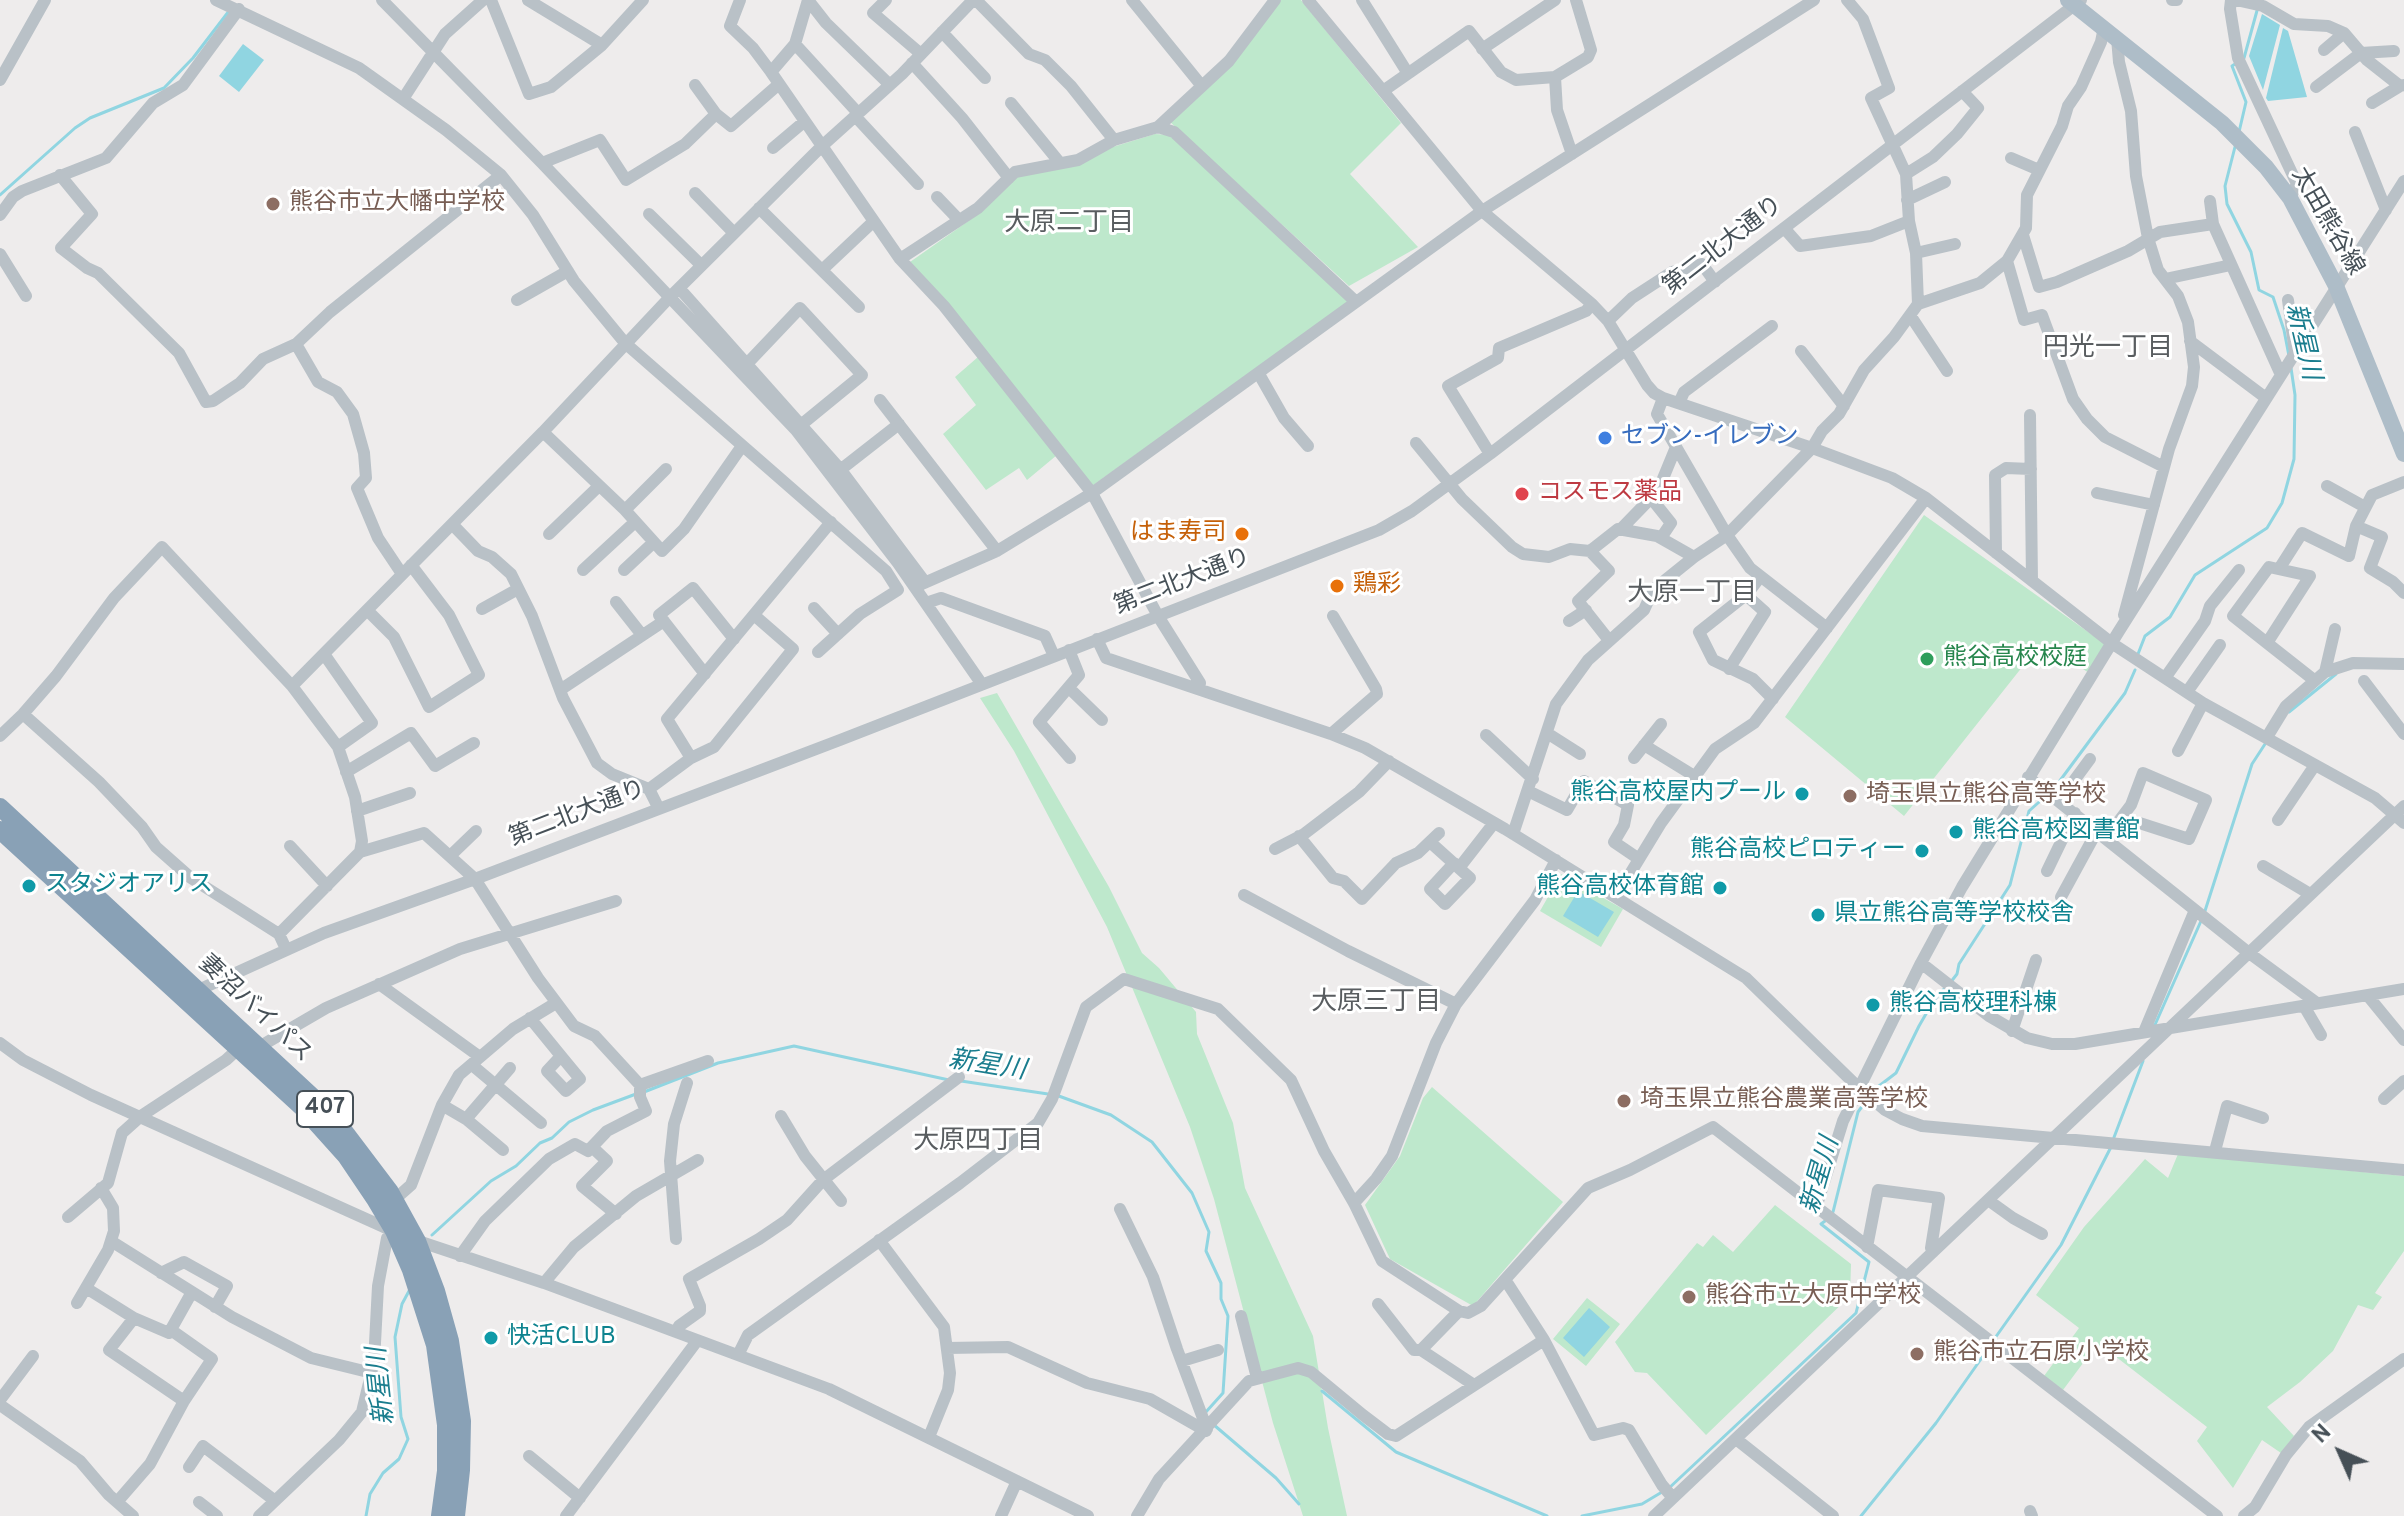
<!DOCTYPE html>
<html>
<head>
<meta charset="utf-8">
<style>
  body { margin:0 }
  #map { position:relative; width:2404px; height:1516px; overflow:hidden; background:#eeecec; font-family:Overpass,sans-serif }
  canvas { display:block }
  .north { position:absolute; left:2300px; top:1412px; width:80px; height:80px; -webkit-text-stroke:6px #fff; paint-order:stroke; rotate:315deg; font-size:22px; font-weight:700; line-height:32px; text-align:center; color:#465057 }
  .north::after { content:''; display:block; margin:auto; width:28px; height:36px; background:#465057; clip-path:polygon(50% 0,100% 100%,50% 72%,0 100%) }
</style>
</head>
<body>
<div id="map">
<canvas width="2404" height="1516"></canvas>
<div class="north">N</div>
</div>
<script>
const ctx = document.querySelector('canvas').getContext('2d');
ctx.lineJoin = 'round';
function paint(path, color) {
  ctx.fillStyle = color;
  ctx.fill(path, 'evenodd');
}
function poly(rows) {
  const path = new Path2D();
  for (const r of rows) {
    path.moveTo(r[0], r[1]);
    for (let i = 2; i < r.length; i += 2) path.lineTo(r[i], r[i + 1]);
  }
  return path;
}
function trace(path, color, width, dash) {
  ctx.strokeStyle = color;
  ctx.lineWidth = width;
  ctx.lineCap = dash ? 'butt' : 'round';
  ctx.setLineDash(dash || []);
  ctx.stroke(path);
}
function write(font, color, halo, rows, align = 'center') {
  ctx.font = font + ' Overpass,"Noto Sans JP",sans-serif';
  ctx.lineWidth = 6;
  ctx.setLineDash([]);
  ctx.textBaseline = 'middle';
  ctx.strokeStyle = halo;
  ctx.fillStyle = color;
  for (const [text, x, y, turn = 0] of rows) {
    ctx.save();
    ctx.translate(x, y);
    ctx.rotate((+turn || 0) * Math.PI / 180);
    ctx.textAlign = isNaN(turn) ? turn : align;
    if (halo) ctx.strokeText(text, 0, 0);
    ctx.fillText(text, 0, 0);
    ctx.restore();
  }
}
paint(poly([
  [1281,0,1301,0,1401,123,1350,174,1418,247,1349,286,1169,121],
  [1155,134,1172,135,1351,301,1092,486,910,262,984,210,1015,177],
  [978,357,1057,455,1027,480,1019,468,986,490,943,434,976,405,955,377],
  [1924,515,2105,644,2089,673,2042,642,1904,816,1785,717],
  [997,693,1109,887,1142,953,1159,968,1196,1012,1197,1034,1233,1123,1245,1188,1313,1336,1328,1428,1347,1516,1303,1516,1273,1423,1214,1199,1190,1127,1107,927,1014,751,980,698],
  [1561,874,1623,909,1601,947,1540,911],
  [1432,1087,1563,1202,1473,1306,1390,1259,1365,1205,1400,1156,1423,1098],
  [2178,1154,2404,1176,2404,1251,2375,1293,2382,1297,2373,1310,2358,1305,2333,1351,2300,1382,2267,1407,2294,1436,2281,1453,2262,1440,2233,1488,2197,1441,2207,1427,2111,1353,2095,1347,2063,1390,2044,1376,2079,1328,2036,1295,2084,1227,2145,1159,2168,1178],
  [1775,1205,1851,1264,1850,1296,1706,1435,1647,1373,1635,1372,1615,1342,1697,1243,1703,1247,1713,1235,1733,1252],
  [1587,1298,1620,1324,1586,1366,1553,1339]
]), '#bee8cc');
paint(poly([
  [2262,14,2280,25,2263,90,2249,56],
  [2283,28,2288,31,2307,97,2268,101,2266,98],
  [243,44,264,60,239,92,219,76],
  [1578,891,1614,912,1598,937,1563,916],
  [1589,1308,1610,1327,1584,1357,1563,1338]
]), '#90d5e1');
trace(poly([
  [2241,60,2244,58,2258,7],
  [2235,64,2232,66,2246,102,2239,132],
  [2236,143,2225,186,2227,204,2251,252,2259,290,2273,297,2284,330,2289,356],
  [0,195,75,128,90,118,164,88,193,58,229,11],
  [2138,654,2145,636,2170,617,2195,575,2267,528,2282,503,2294,459,2295,395,2291,368],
  [2289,712,2336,674],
  [2053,790,2125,693,2135,670],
  [2204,914,2252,764,2267,741],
  [1950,983,1957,974,1959,964,2010,885,2029,811,2047,795],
  [2154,1027,2201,921],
  [961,1081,1048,1094],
  [644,1092,718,1063,794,1046,949,1080],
  [1056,1095,1111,1115,1152,1142,1192,1193,1209,1232,1206,1251,1221,1283,1221,1299,1228,1316,1223,1393,1205,1413],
  [1870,1095,1875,1089,1896,1073,1919,1026,1934,1000,1945,988],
  [2113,1140,2143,1061],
  [1833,1212,1858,1112,1866,1101],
  [432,1235,491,1181,516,1166,540,1143,552,1138,569,1122,593,1110,636,1094],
  [1995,1338,2061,1245,2111,1147],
  [1322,1391,1396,1452,1547,1516],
  [1214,1425,1276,1478,1299,1504],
  [1668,1489,1856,1313,1869,1262,1821,1224,1825,1221],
  [366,1516,370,1494,383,1473,399,1459,408,1439,401,1417,395,1337,402,1304,409,1291],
  [1582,1516,1642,1504,1662,1492],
  [1861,1516,1936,1423,1988,1349]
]), '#90d5e1', 3);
trace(poly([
  [216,0,359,68,446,130,501,175,533,215,574,281,625,343,886,571,898,590,860,614,818,652],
  [382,0,542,163,796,430,898,563,981,683],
  [491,0,529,94,551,87,602,45,643,0],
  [528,0,602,45],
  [740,0,730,26,753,48,771,72,900,259,944,306,1092,493,1158,616,1200,683,1199,688],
  [886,0,873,13,921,54],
  [976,0,1029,54,1045,60,1071,86,1114,140,1158,127,1174,132,1355,301],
  [1132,0,1201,85],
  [1308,0,1482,211,1592,304,1608,321,1647,385,1654,393,1663,398,1812,448,1892,478,1926,498,2113,644,2203,703,2375,798,2404,823],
  [1362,0,1407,72],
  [2172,0,2177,0],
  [2231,0,2230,9,2238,58,2297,184,2290,198],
  [2236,0,2263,6,2294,24,2328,26,2344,33,2367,60,2400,86,2404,85],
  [942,32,985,78],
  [2117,38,2119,62,2131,111,2136,176,2148,238,2158,270,2178,296,2188,322,2194,367,2192,386,2169,449,2124,615],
  [795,44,858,113],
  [1482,49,1555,0],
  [2324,50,2344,33],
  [912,63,962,118,1009,178],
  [771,72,795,44,808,0,826,23,890,85],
  [0,80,45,0],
  [695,85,716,114,731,126,779,84],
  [2316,87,2361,53,2394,51],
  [1383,91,1469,31,1501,72,1516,80,1555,77],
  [403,99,445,34,483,0],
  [1011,103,1060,163],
  [2372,103,2400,86],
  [855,116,918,184],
  [1158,127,1229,61,1275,0],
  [2355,132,2386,210],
  [773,148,805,121],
  [1572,154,1557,110,1555,77,1588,57,1591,50,1576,0],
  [2011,158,2039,170],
  [542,163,600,140,626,180,685,144,716,114],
  [1906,174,1933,157,1957,134,1978,108,1962,91],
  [60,175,92,214,61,248,87,268,98,273,179,353,206,402,213,401,240,383,263,359,296,344,330,312,501,175],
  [695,193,734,233],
  [937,197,959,220],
  [1907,200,1945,182],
  [2210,201,2213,224,2281,375],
  [759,208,859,307],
  [649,214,701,265],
  [0,215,13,197,22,191,106,158,153,103,183,85,239,9],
  [1784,228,1800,246,1871,236,1909,221],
  [2023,235,2039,287,2057,282,2128,251,2160,232,2213,224],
  [1916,253,1955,244],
  [0,254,26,296],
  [900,259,978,208,1015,172,1078,160,1114,140],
  [2007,261,2024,320,2042,315,2073,399,2087,419,2105,437,2164,467],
  [822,270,874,221],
  [2165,279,2231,265],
  [679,288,841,470,925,582],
  [517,300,568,271],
  [2288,300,2295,353],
  [1918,304,1980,283,2007,261,2026,228,2027,195,2062,126,2068,106,2081,87,2101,42,2104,27],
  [1910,315,1947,371],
  [1608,321,1632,298,1672,272,1702,264,1715,282],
  [2190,341,2266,398],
  [296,344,318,382,337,392,353,414,364,453,366,478,357,488,378,538,402,574],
  [1801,351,1844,406],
  [743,368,800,308,862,375,796,429],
  [1259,374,1284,418,1308,446],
  [1663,398,1657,414,1727,535,1750,568,1827,628],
  [880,400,997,551],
  [1679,403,1684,392,1772,326],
  [2030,415,2032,581],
  [543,432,625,510,662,551,684,529,742,446],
  [1416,443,1462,499,1512,547,1523,554,1549,557,1570,549,1590,551,1618,529,1657,536,1694,557],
  [1490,454,1448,386,1498,358,1499,348,1586,311,1592,304],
  [835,474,899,424],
  [2327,486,2365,507],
  [2097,493,2154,505],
  [1651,498,1671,523,1661,538],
  [625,510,666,469],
  [452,524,478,551,492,557,511,574,532,616,563,698,597,763,612,774,649,789,658,807],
  [2356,526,2382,537,2370,568,2393,582,2404,593],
  [1620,530,1651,498,1662,481,1676,447],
  [549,534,599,486],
  [1590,551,1609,571,1578,601,1608,639],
  [1996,553,1995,475,2006,468,2031,469],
  [2279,569,2302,533,2349,556,2356,526,2372,495,2404,482],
  [583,570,635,522],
  [624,570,654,542],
  [1760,577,1747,594,1699,632,1713,660,1753,679,1773,699],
  [915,587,997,551,1092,493,1482,211,1814,0],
  [616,602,642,635],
  [926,603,941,598,1045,636,1054,656],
  [814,608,838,634],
  [482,609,518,589],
  [367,610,394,637,429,707,479,675,449,615,411,565],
  [1569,621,1586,610],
  [1097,639,1106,658,1331,734,1365,748,1505,829,1746,978,1858,1087,1885,1110,1902,1119,1922,1126,2404,1170],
  [2267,643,2310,576,2269,567,2233,616,2267,643,2314,680],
  [1069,650,1079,675,1039,722,1070,758],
  [324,654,372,723,338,747],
  [1729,669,1765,612,1746,595],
  [2325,672,2335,629],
  [705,674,659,615,693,588,734,639],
  [2165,678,2205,621,2210,606,2239,570],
  [2364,681,2404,734],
  [292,686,543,432,670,297,822,146,902,74,973,0],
  [1069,688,1102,720],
  [560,690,664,621],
  [2187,692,2220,645],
  [23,714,99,782,142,827,156,847,191,878,279,934,286,949],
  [1547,733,1580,754],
  [1331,734,1377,694,1376,689,1333,616],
  [1486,735,1533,779],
  [0,736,23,714,56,676,114,598,162,547,292,686,338,747,355,797,362,841,360,852,279,934],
  [2267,737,2286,706,2325,672,2353,663,2404,664],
  [1644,745,1696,777],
  [2178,751,2203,703],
  [691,758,667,719,831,522],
  [1634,758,1661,724],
  [346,772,411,733,435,766,474,743],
  [2028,777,2249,953,2317,1003],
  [649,789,691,758,714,747,793,649,754,615],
  [1528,791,1567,810,1584,781,1628,805,1624,825,1614,842,1639,859],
  [2059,801,2090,759],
  [357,811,410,793],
  [2278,820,2315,765],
  [1513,834,1556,704,1588,660,1644,610,1653,590,1694,557,1727,535,1812,448,1822,431,1839,414,1864,370,1894,337,1918,304,1916,253,1909,221,1906,174,1871,98,1889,88,1863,19,1847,0],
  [1299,836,1333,878,1344,881,1362,899,1396,863,1418,853,1439,833],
  [2106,838,2131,805,2143,773,2206,800,2189,839,2124,818],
  [1430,842,1470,878,1445,904,1430,889,1454,863],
  [290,846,327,886],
  [1275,849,1304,834,1359,792,1389,761],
  [360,852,424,833,475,879,538,978,574,1026,595,1036,640,1085,708,1061],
  [450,856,476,831],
  [2263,866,2310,894],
  [1459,868,1494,823],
  [2047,871,2075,813],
  [1244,895,1348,951,1456,1004],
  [1616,897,1661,823,1715,749,1754,723,1926,498],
  [2061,897,2097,831],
  [1921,963,1989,1016,2027,1038,2052,1044,2075,1044,2404,989],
  [379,984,480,1057],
  [194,992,324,933,475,879,840,740,1379,530,1412,511,1490,454,2081,0],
  [2368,996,2404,1040],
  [2304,1006,2321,1035],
  [530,1018,561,1056,580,1079,566,1091,547,1071,561,1056],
  [2012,1031,2036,960],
  [2144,1032,2195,910],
  [0,1043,23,1060,91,1095,395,1232],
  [259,1047,326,1008,460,949,616,901],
  [472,1065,541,1123],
  [2384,1099,2404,1081],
  [442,1105,466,1119,503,1150],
  [781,1116,805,1156,841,1201],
  [466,1119,510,1068],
  [592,1147,607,1161,582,1186,616,1214],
  [2215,1151,2227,1106,2263,1118],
  [394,1200,411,1185,442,1105,459,1075,513,1029,556,1003],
  [1988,1200,2013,1218,2042,1234],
  [1354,1203,1376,1179,1392,1156,1436,1043,1456,1004,1535,900,1556,860],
  [1816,1208,1843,1121,1921,963,1962,887,2119,631,2404,181],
  [1120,1209,1153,1277,1177,1349,1207,1429],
  [68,1217,108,1183,122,1133,141,1116,226,1060,238,1049],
  [676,1239,670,1161,674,1124,687,1083],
  [415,1240,544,1283,829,1389,1088,1516],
  [879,1240,944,1327,950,1373,948,1390,929,1437],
  [111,1241,232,1317,311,1358,372,1373],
  [1867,1247,1878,1190,1939,1198,1931,1248,1933,1252],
  [460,1256,485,1221,549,1159,575,1144,588,1151,607,1131,646,1111,640,1097,640,1085],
  [161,1273,184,1262,227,1286,215,1307],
  [1506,1281,1544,1340,1594,1435,1623,1428,1629,1430,1662,1485,1673,1498],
  [544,1283,574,1247,636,1196,698,1160],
  [86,1288,134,1318,169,1333,192,1292],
  [77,1303,108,1250,114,1231,113,1208,101,1188],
  [1378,1304,1414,1350,1421,1350],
  [1459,1311,1421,1350,1474,1385],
  [1241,1316,1257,1378],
  [134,1318,109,1350,184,1401],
  [676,1332,679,1326,700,1311,700,1306,689,1279,759,1239,787,1220,823,1180,959,1077],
  [947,1348,1008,1347,1087,1383,1150,1399,1206,1431],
  [738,1355,748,1335,960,1183,1038,1123,1052,1099,1086,1007,1124,979,1218,1009,1291,1080,1324,1151,1354,1203,1382,1261,1459,1311,1468,1313,1481,1306,1588,1188,1630,1170,1713,1127,2217,1516],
  [1182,1361,1218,1350],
  [0,1400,33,1356],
  [0,1405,80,1461,109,1495,133,1516],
  [1736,1439,1833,1516],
  [529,1456,580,1498],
  [189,1467,203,1446,274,1500],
  [117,1502,150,1464,184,1401,212,1359,171,1330],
  [199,1502,217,1516],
  [2030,1511,2032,1516],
  [259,1516,339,1440,362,1412,374,1362,378,1286,387,1238,394,1231],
  [566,1516,697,1341],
  [1001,1516,1017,1481],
  [1137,1516,1159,1479,1249,1381,1298,1368,1311,1372,1363,1415,1388,1434,1396,1436,1544,1340],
  [1654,1516,2404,806],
  [2244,1516,2255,1507,2286,1455,2309,1427,2404,1359]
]), '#b9c1c7', 12);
trace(poly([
  [2068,0,2222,123,2266,167,2290,198,2336,286,2404,454]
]), '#aebdc8', 16);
trace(poly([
  [0,807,331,1114,390,1192,417,1241,436,1291,450,1341,462,1421,461,1470,456,1516],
  [0,830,302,1107,346,1156,375,1199,394,1231,411,1270,435,1345,446,1425,446,1471,440,1516]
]), '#89a1b6', 18);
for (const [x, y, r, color] of [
  [273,204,8,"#8d6e63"],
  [1605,438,8,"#3f7fe0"],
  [1522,494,8,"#e0444e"],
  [1242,534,8,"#e8710a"],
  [1337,586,8,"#e8710a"],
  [1927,659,8,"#2e9e5b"],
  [1802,794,8,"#0f9aa8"],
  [1850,796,8,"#8d6e63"],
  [1956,832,8,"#0f9aa8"],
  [1922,851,8,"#0f9aa8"],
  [29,886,8,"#0f9aa8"],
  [1720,888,8,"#0f9aa8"],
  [1818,915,8,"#0f9aa8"],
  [1873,1005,8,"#0f9aa8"],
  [1624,1101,8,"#8d6e63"],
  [1689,1297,8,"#8d6e63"],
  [491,1338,8,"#0f9aa8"],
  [1917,1354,8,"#8d6e63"]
]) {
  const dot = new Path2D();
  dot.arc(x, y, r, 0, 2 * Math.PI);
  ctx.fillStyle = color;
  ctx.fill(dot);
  trace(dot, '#fff', 3);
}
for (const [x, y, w] of [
  [325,1109,56]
]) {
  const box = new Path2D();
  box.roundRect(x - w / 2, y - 18, w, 36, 6);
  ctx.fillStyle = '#fff';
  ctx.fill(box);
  trace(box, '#465057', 2);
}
write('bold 22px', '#465057', null, [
  ["407",325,1109]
]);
write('24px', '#785e54', '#fff', [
  ["熊谷市立大幡中学校",289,204],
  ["埼玉県立熊谷高等学校",1866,796],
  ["埼玉県立熊谷農業高等学校",1640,1101],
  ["熊谷市立大原中学校",1705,1297],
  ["熊谷市立石原小学校",1933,1354]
], 'left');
write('24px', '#465057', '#fff', [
  ["太田熊谷線",2326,222,60],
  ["第二北大通り",1724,247,-38],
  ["第二北大通り",1183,583,-21],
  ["第二北大通り",578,815,-21],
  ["妻沼バイパス",254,1010,43]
]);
write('24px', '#366cbe', '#fff', [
  ["セブン-イレブン",1621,438]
], 'left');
write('24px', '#be3a42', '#fff', [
  ["コスモス薬品",1538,494]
], 'left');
write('24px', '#c56008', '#fff', [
  ["はま寿司",1226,534],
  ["鶏彩",1353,586,"left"]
], 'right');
write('24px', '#27864d', '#fff', [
  ["熊谷高校校庭",1943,659]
], 'left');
write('24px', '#0d838f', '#fff', [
  ["熊谷高校屋内プール",1786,794,"right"],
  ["熊谷高校図書館",1972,832],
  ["熊谷高校ピロティー",1906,851,"right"],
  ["スタジオアリス",45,886],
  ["熊谷高校体育館",1704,888,"right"],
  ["県立熊谷高等学校校舎",1834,915],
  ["熊谷高校理科棟",1889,1005],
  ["快活CLUB",507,1338]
], 'left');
write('26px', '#595d60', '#fff', [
  ["大原二丁目",1069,225],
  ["円光一丁目",2108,350],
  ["大原一丁目",1692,595],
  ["大原三丁目",1376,1004],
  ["大原四丁目",978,1143]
]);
write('italic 26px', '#1a7d8e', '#fff', [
  ["新星川",2301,342,77],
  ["新星川",987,1067,9],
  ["新星川",1822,1176,-74],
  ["新星川",383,1386,-96]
]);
</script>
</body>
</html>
